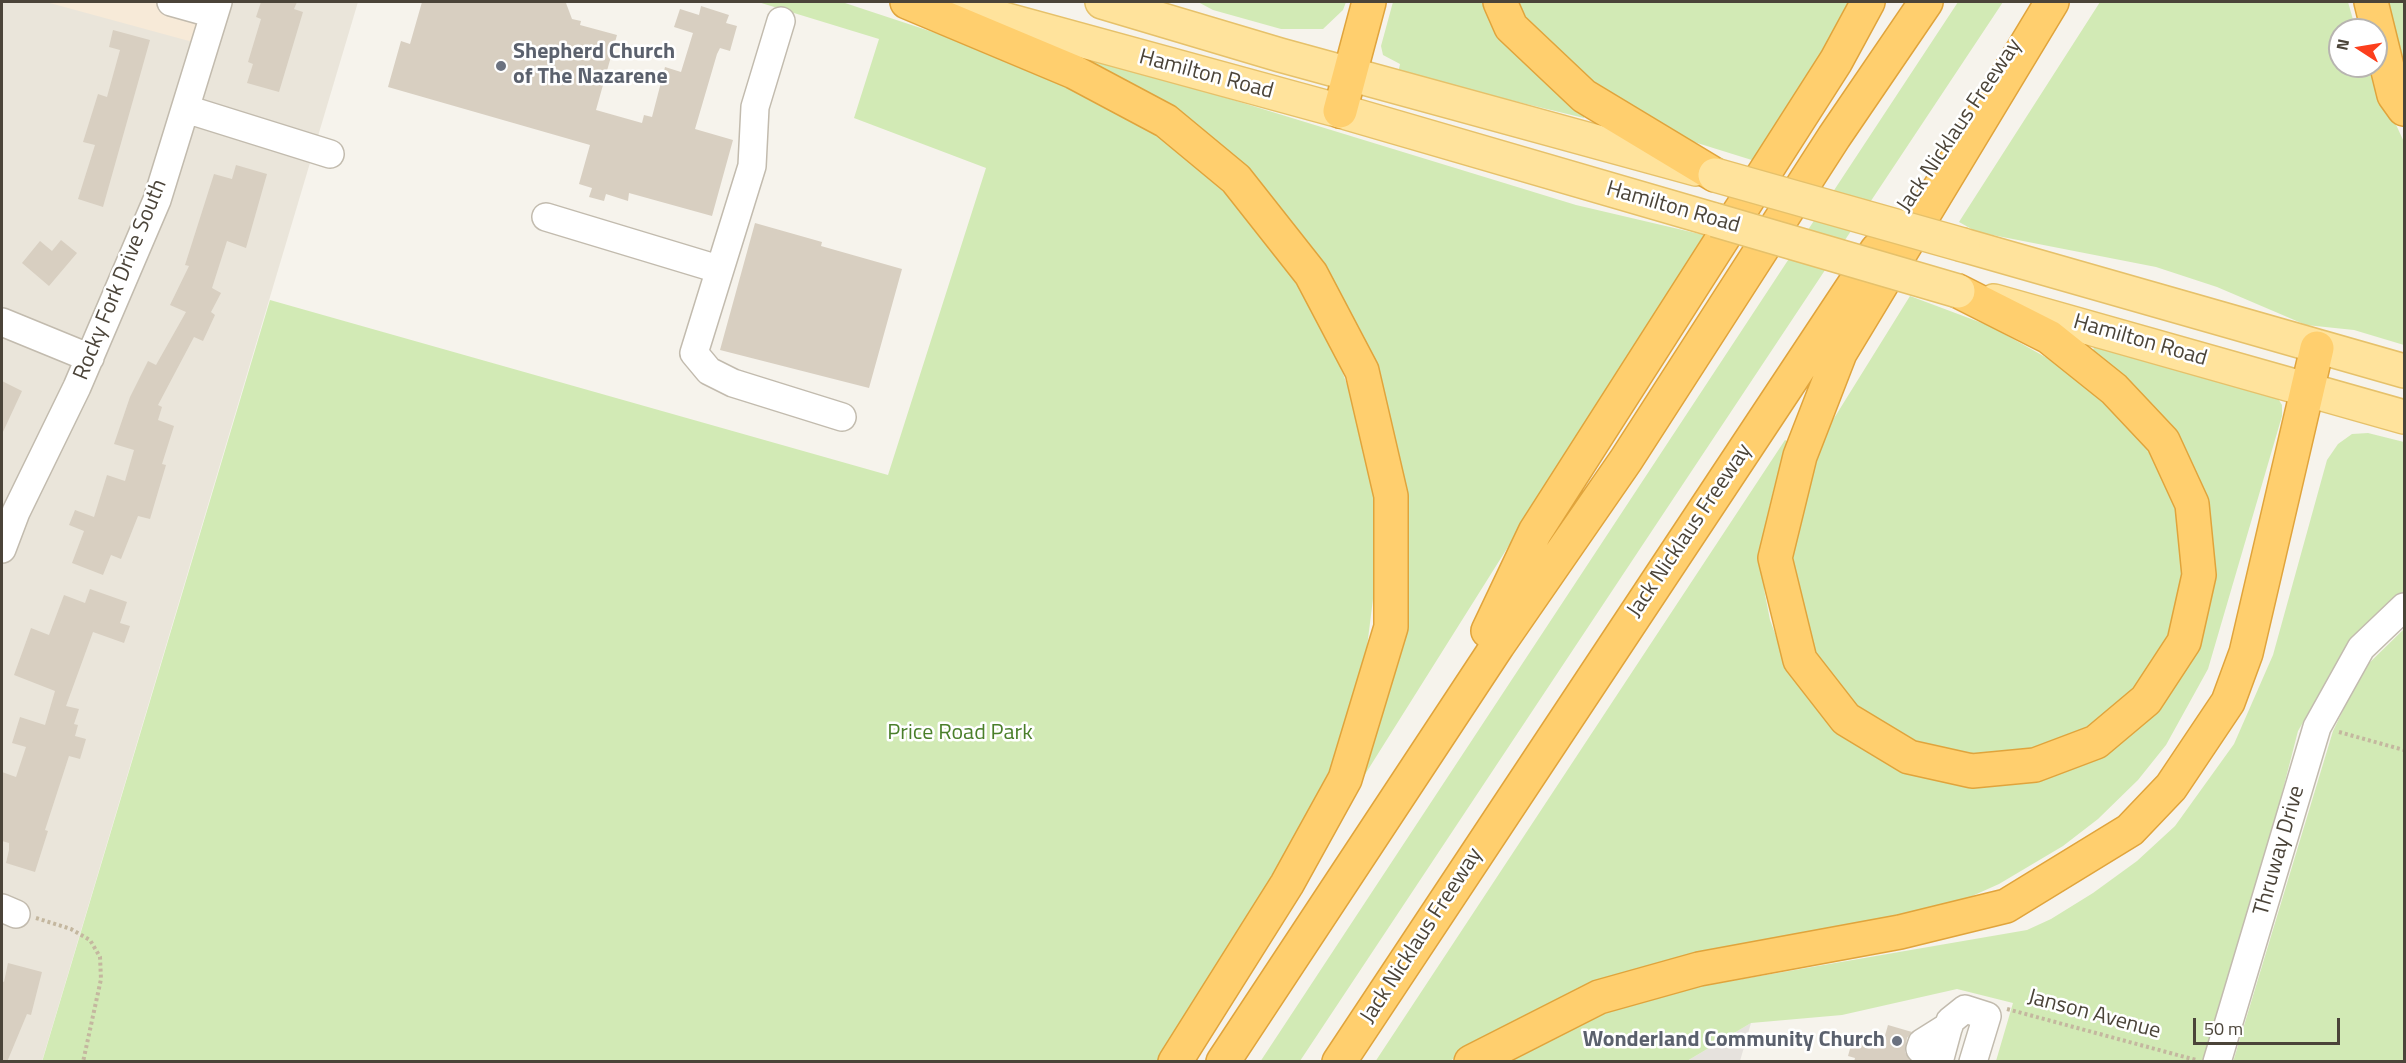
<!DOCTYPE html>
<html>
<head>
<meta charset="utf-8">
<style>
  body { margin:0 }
  #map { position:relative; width:2406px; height:1063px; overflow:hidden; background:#f6f3ec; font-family:"Titillium Web",sans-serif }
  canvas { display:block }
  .frame { position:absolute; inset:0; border:3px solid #4b4439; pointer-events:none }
  .north { position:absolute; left:2328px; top:18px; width:60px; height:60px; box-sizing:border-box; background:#fff; border:2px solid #b7b4b0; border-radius:50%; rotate:282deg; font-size:16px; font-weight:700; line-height:24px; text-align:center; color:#4b4439 }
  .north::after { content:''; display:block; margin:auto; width:21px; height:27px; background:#fc3f1d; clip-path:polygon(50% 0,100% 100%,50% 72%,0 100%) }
  .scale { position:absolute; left:2193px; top:1018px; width:147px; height:27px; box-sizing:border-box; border:3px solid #4b4439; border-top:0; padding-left:8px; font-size:18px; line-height:21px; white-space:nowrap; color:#4b4439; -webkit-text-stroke:4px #fff; paint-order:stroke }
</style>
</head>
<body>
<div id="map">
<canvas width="2406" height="1063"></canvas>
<div class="frame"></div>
<div class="north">N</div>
<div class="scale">50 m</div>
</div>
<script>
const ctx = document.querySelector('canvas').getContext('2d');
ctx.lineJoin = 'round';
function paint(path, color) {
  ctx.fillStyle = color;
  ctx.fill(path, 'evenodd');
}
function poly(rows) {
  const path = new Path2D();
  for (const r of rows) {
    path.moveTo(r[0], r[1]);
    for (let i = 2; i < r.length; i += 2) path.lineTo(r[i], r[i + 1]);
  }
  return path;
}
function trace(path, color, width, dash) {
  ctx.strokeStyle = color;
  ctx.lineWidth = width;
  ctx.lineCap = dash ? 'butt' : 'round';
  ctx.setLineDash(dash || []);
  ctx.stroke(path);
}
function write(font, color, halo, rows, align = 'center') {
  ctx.font = font + ' "Titillium Web",sans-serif';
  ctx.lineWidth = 5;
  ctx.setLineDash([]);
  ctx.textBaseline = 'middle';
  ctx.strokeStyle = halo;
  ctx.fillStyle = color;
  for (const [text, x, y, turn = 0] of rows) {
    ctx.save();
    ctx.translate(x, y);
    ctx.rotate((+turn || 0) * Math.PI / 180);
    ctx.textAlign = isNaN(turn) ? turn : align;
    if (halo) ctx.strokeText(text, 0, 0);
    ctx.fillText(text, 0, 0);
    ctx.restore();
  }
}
paint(poly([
  [2,2,358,2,42,1061,2,1062]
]), '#eae5da');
paint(poly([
  [46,2,212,2,200,44]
]), '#f7ead8');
paint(poly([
  [1751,1023,1740,1061,1687,1061]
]), '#e6e2dd');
paint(poly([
  [758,2,842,2,981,48,1107,104,1176,148,1237,204,1288,264,1331,341,1364,431,1375,494,1374,591,1364,671,1325,790,1234,943,1158,1061,42,1062,270,300,888,475,986,168,854,118,879,39],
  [1198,2,1346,2,1343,10,1323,29,1281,29,1213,10],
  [1393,2,1482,2,1507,41,1585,111,1584,118,1398,73,1400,64,1383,55,1381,46],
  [1509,2,1854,2,1755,161,1694,142,1626,111,1580,80],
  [1958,2,2003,2,1300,1061,1260,1062],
  [2100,2,2348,2,2356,30,2340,30,2340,66,2369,66,2404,142,2404,345,2354,330,2306,325,2217,287,2156,267,1977,232,1959,222],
  [2377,2,2404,2,2404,79],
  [1083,54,1576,205,1704,235,1359,784,1403,533,1297,240,1080,64],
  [1910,296,1990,326,2047,358,2104,398,2141,436,2166,477,2180,518,2185,555,2183,589,2175,616,2166,640,2131,696,2087,732,1998,761,1934,754,1866,722,1813,665,1785,548,1818,444],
  [2095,346,2277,397,2282,405,2282,416,2208,669,2166,745,2138,780,2098,819,2063,846,1999,884,1970,897,1902,915,1456,1057,1450,1061,1375,1062,1785,440,1793,444,1775,484,1768,513,1763,554,1764,589,1770,620,1782,652,1947,779,2153,706,2207,535,2091,353],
  [2368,433,2404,442,2404,593,2389,603,2342,655,2298,731,2263,867,2204,1061,1996,1061,2013,1003,1957,989,1842,1015,1751,1023,1687,1061,1498,1062,1592,1015,1661,993,2027,930,2051,919,2093,893,2137,861,2175,826,2234,744,2273,655,2327,460,2338,444,2352,434],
  [2404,629,2404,1061,2233,1062,2333,731,2363,669]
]), '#d2eab5');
paint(poly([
  [261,2,297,2,294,9,303,12,279,92,247,83,253,64,248,62,261,19,256,17],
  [422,2,566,3,572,19,581,21,580,25,617,35,596,110,642,123,644,115,652,117,665,67,681,72,693,33,674,27,680,9,699,15,701,6,729,15,726,23,737,26,730,51,720,48,717,54,695,129,733,140,712,216,629,193,628,201,606,194,604,201,589,197,592,188,579,184,590,145,388,87,401,41,410,44],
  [113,30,150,40,103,207,78,199,95,145,83,142,98,94,107,97,120,50,109,47],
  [236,165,267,174,246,248,227,241,212,288,221,293,211,312,215,315,203,341,194,337,158,405,162,407,158,420,174,426,162,464,166,465,150,519,138,516,121,559,111,555,103,575,72,563,84,531,69,525,75,510,94,517,107,475,125,481,134,450,114,444,130,397,148,361,156,365,186,312,170,305,189,266,185,265,214,174,232,179],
  [755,223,822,242,821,246,902,269,869,388,720,350],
  [61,240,77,253,49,286,22,263,40,241,52,251],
  [2,381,22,391,2,434],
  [90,589,127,602,120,623,130,626,124,643,93,632,66,706,79,709,74,724,78,725,75,736,86,739,80,759,69,756,45,830,48,831,35,872,6,863,9,850,9,843,2,841,2,772,16,777,26,747,12,743,20,717,45,725,55,691,14,675,31,628,49,635,64,595,85,603],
  [8,963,42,972,31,1015,27,1014,7,1062,2,1062,2,981,4,982],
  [1888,1025,1912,1032,1907,1038,1905,1052,1911,1062,1854,1062,1855,1058,1848,1056,1853,1038,1882,1046]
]), '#d8cfc1');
const minor = poly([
  [171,2,214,14],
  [781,21,755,107,752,166,694,353,709,371,733,383,842,417],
  [186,109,330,154],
  [546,217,718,269],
  [2,322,90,358],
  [2,549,16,512,77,387,157,200,218,2],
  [2,908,16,914],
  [1920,1049,1922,1043,1949,1026],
  [1939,1062,1950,1021,1965,1009,1987,1016,1973,1062],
  [2217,1062,2317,727,2361,648,2404,607]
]);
const major = poly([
  [941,2,1340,111,1715,220],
  [1102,2,1280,55,1696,169],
  [1963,245,2404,371],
  [1994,301,2404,417]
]);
const highway = poly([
  [907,2,1074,72,1166,121,1236,179,1311,274,1362,371,1391,496,1391,627,1345,779,1287,884,1175,1062],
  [1500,2,1511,27,1584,96,1715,175],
  [2371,2,2394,95,2404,109],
  [1340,111,1369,2],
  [1958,291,2049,337,2114,389,2163,441,2192,504,2199,575,2184,642,2146,700,2096,742,2035,765,1972,771,1909,757,1846,719,1800,660,1775,558,1800,456,1840,353,2052,2],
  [1488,631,1535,532,1836,61,1868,2],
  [1223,1062,1498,645,1626,460,1834,137,1926,2],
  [1339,1062,1877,250],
  [1471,1062,1599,997,1699,969,1900,932,2006,906,2130,830,2171,787,2228,702,2246,653,2317,348]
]);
trace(minor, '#c2bbae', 30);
trace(major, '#e6c16a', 36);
trace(highway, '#e0a43c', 36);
trace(poly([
  [2339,732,2404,750],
  [36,918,71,929,90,940,100,957,101,979,83,1062],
  [2007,1009,2196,1060]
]), '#c4b79f', 4, [3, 3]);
trace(minor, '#fff', 27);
trace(major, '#ffe39c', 33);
trace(highway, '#ffcf6e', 33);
const majorBridge = poly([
  [1715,175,1963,245],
  [1715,220,1958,291]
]);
trace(majorBridge, '#e6c16a', 36, []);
trace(majorBridge, '#ffe39c', 33);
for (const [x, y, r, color] of [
  [501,66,6,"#6b7280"],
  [1897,1041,6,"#6b7280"]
]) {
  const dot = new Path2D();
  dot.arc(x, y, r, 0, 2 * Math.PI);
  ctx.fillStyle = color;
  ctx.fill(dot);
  trace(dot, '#fff', 2);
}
write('bold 22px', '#5b616d', '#fff', [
  ["Shepherd Church",513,53],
  ["of The Nazarene",513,78],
  ["Wonderland Community Church",1885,1041,"right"]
], 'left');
write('22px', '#4b4439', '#fff', [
  ["Hamilton Road",1206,75,15],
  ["Jack Nicklaus Freeway",1960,126,-56],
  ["Hamilton Road",1673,208,16],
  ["Rocky Fork Drive South",121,280,-68],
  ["Hamilton Road",2140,341,16],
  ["Jack Nicklaus Freeway",1690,531,-56],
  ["Thruway Drive",2280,851,-74],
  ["Jack Nicklaus Freeway",1422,936,-57],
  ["Janson Avenue",2094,1015,15]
]);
write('22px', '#4a7f2a', '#fff', [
  ["Price Road Park",960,734]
]);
</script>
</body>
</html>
